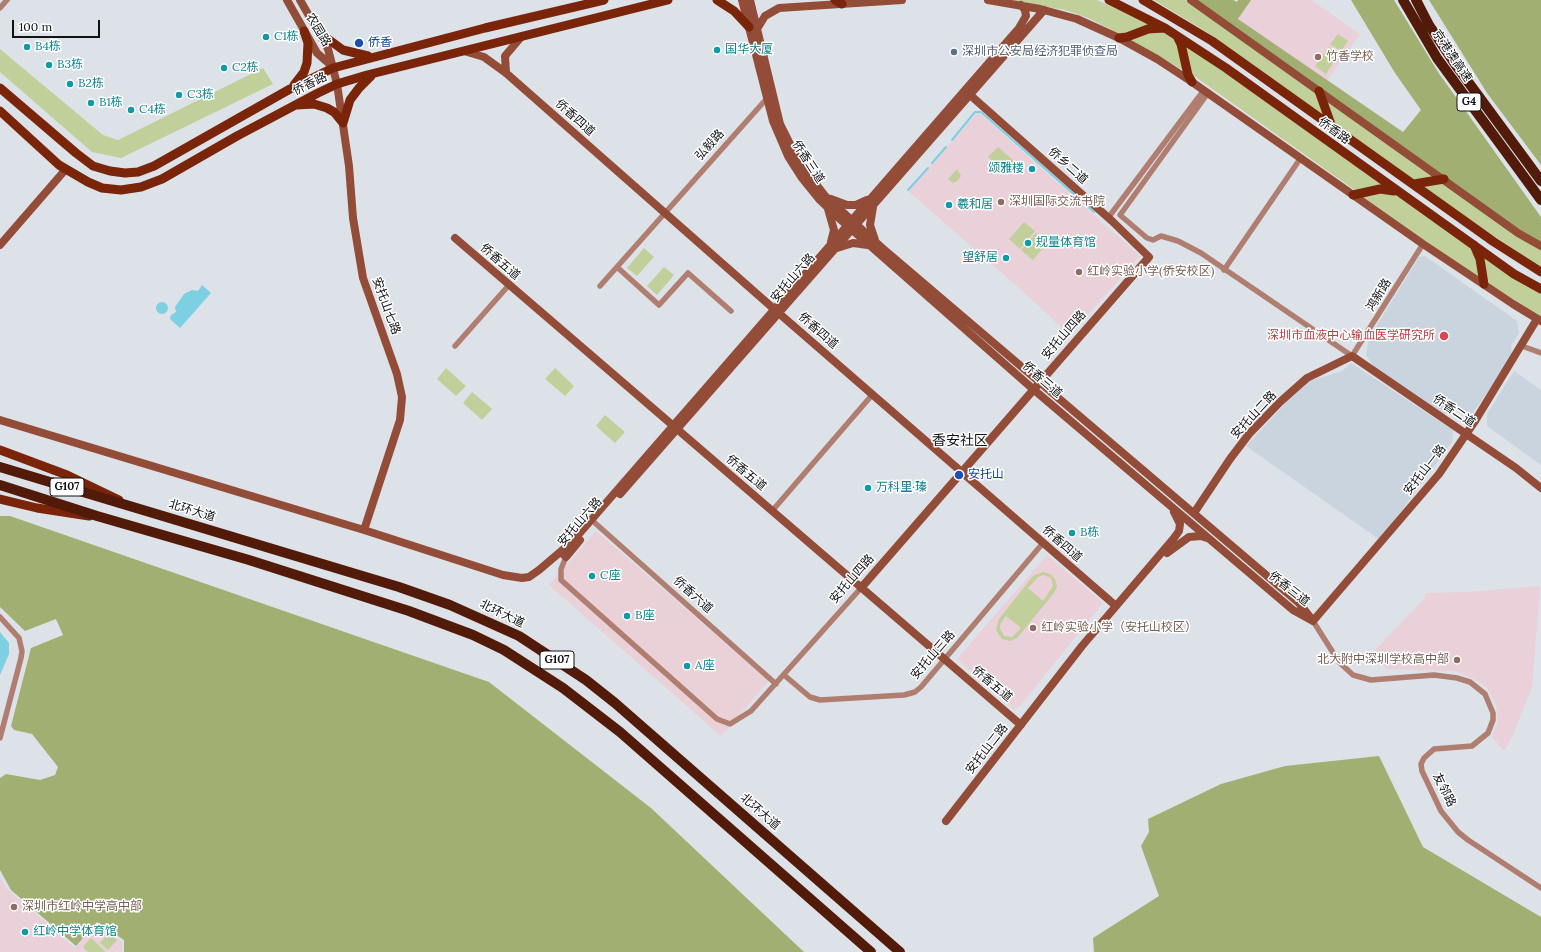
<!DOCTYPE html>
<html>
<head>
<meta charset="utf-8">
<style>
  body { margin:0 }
  #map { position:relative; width:1541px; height:952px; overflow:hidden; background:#dde2e8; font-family:Lora,serif }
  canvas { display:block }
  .scale { position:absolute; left:12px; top:20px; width:88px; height:18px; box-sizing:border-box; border:2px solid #101214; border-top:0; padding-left:5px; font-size:12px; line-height:14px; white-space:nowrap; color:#101214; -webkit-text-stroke:3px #fff; paint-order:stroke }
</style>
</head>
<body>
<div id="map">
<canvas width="1541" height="952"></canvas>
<div class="scale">100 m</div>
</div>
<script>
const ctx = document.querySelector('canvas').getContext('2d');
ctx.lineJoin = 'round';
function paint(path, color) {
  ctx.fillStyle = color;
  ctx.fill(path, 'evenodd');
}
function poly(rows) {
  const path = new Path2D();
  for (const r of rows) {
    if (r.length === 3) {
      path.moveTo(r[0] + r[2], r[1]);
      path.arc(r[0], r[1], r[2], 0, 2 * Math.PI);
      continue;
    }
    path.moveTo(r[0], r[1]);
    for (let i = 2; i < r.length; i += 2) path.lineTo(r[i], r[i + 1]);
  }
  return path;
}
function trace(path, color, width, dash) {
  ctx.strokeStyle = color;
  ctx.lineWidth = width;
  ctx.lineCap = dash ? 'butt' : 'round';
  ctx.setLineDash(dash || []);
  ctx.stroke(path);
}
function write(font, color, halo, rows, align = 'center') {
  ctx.font = font + ' Lora,"Noto Sans SC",serif';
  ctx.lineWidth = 3;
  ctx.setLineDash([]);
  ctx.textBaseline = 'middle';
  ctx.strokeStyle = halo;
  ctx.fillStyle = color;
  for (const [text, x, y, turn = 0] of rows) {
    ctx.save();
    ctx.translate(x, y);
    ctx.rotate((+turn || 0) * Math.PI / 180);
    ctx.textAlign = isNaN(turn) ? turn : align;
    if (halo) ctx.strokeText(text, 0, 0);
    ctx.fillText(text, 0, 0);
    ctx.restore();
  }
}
paint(poly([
  [596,531,769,681,721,736,549,585]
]), '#ead0d7');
paint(poly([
  [1425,256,1517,321,1519,333,1511,346,1512,357,1470,417,1462,414,1455,408,1443,415,1376,370,1366,355,1369,338,1419,257],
  [1351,363,1453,430,1452,442,1380,540,1246,446,1284,405,1310,381,1342,371],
  [1514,371,1541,390,1541,465,1487,426,1487,414]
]), '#cad4df');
paint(poly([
  [1251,0,1311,0,1360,34,1327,81,1238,19],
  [978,112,1140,256,1070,335,1019,288,908,191],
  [1047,555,1103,603,1019,707,1014,709,957,659],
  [1539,586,1540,588,1532,687,1513,735,1504,751,1492,737,1498,721,1496,704,1487,688,1480,682,1455,671,1386,669,1373,652,1424,599,1426,593,1468,592],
  [0,877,6,888,75,948,96,925,122,942,122,952,0,952]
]), '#ead0d8');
paint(poly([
  [1006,0,1097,0,1151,25,1122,35,1088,18,1065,10],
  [1154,0,1185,0,1208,14,1317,91,1325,117,1205,31],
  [1146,32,1164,32,1176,40,1183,70,1132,41],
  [1338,34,1348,41,1341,51,1330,44],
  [1185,44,1383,186,1356,191,1190,73],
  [1329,47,1339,54,1326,74,1315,66],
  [0,49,103,135,118,140,263,68,273,84,121,158,92,152,0,72],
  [1326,99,1437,176,1415,181,1332,122],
  [998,147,1015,162,1006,172,988,157],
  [957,169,961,176,957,181,953,183,948,179],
  [1444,182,1541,248,1541,268,1421,186],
  [1377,192,1391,192,1473,250,1480,279,1363,197],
  [1024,222,1035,231,1020,249,1009,239],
  [1036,233,1048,242,1033,260,1021,250],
  [644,248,654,257,637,276,627,268],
  [1481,256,1502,271,1541,294,1541,316,1490,285],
  [664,267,674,275,657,295,647,286],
  [446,368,466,386,456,396,437,379],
  [555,368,574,386,565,396,545,379],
  [472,392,492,409,482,420,463,403],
  [605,415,625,432,615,443,596,426],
  [1043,572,1050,574,1055,579,1057,587,1054,593,1017,638,1010,641,1002,639,996,630,999,619,1033,576],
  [1043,575,1051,578,1053,586,1043,601,1028,588,1038,577],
  [1006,616,1021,628,1012,637,1004,636,1000,629,1000,624],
  [109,933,117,940,108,950,100,943],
  [91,938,106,952,88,952,83,947]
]), '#c1cf9a');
paint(poly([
  [1194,0,1233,0,1237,2,1238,0,1251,0,1238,19,1403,132,1421,110,1395,73,1351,0,1394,0,1438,72,1541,217,1541,242,1514,226],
  [1429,0,1541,0,1541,165,1487,93],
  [0,516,10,516,489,682,651,808,804,952,124,952,124,940,97,922,76,946,11,890,0,870,0,778,6,774,40,780,55,775,58,767,32,734,14,730,11,726,31,648,63,635,56,619,25,631,0,607],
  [1379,756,1423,847,1541,917,1541,952,1094,952,1093,938,1159,896,1141,846,1149,832,1148,819,1221,784,1285,766]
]), '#a1b072');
paint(poly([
  [202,285,211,293,180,328,170,319,171,315,176,312,175,307,184,294,192,290,198,291],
  [162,308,6],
  [0,632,9,643,9,654,0,675]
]), '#7cd0e2');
trace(poly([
  [952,140,975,112,981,112,1094,212],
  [932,163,946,147],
  [908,190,928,168]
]), '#7cd0e2', 2);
trace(poly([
  [0,8,7,0],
  [1208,93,1120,215,1147,238,1153,240,1161,236,1178,241,1201,253,1352,356,1423,244],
  [1108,218,1204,90],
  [617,267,659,305,688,273,731,311],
  [1224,270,1300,159],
  [600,286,769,96],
  [455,346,509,285],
  [1522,346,1541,353],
  [772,511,872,395],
  [595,523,776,684],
  [566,557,561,569,561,580,717,719,730,724,751,711,861,588],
  [0,617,19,638,22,651,21,658,0,738],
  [1313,621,1339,662,1353,675,1371,680,1434,675,1457,678,1470,682,1485,694,1493,713,1493,720,1488,733,1472,746,1434,749,1424,758,1421,764,1422,771,1441,811,1458,832,1468,840,1541,888],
  [784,675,810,697,820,700,904,695,915,692,921,687,1043,543]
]), '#af7e70', 5.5);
trace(poly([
  [287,0,317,53,333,67],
  [300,0,328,49,333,68,337,84,349,166,353,218,363,278,397,374,402,397,400,420,364,530],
  [742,0,773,121,788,156,802,178,819,199,841,220,1033,389,1293,610,1313,621],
  [750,0,780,124,799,162,825,196,881,247,1299,603,1310,617],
  [988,0,1040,9,1077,19,1119,38,1157,59,1192,82,1423,244,1513,304,1541,321],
  [1191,0,1518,233,1541,246],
  [757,29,765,16,779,8,902,0],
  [464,51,484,57,506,73,774,309,1116,606],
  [506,73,505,56,522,36],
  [831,199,847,205,856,205,867,200],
  [873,207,870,225,875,240],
  [828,209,834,230,831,242],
  [455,238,1021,725],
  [0,245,66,169],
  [837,248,853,243,868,245],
  [0,420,364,530,503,575,522,578,529,577,539,570,572,542,1019,28,1026,16,1025,10,1021,5],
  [620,494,1044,10],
  [1194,513,1230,459,1249,434,1280,402,1307,378,1352,356,1516,468,1541,488],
  [561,552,566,557,580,540],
  [1167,553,1189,537,1201,536,1207,538],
  [861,588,1149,257,1112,221,969,94],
  [1313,621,1439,474,1475,421,1537,319],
  [946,821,1082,646,1174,538,1179,531,1180,524,1174,512]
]), '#924c38', 8);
trace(poly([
  [717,0,734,11,749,27],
  [835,0,842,4],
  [1109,0,1165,28,1226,68,1514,274,1541,289],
  [1143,0,1212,41,1494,242,1541,272],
  [314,25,324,36,343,50,368,56],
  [1177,36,1181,44,1188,75,1192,82],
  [1119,38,1127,37,1148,29,1164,28],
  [294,85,304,72,307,63,308,43,304,31],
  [0,88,76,153,93,166,110,171,125,173,138,172,154,166,290,89,333,68,485,28,604,0],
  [1319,91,1332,127],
  [297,105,314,104,327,108,334,112,343,123],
  [0,111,59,165,88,182,102,188,121,190,141,187,162,179,237,136,318,93,337,84,367,75,668,0],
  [343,123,350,100,359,88,371,76],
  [1414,184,1444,179],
  [1353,195,1380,189,1394,191],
  [1474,245,1480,259,1484,284],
  [0,450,67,475,119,500],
  [0,499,37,508,89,516]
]), '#7a250a', 9);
trace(poly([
  [1403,0,1437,58,1541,200],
  [1416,0,1429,25,1455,64,1541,181],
  [0,467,399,587,450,605,519,636,586,680,615,703,900,952],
  [0,485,97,516,249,560,409,611,473,635,504,650,563,688,620,732,871,952]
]), '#511a09', 10);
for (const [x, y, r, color] of [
  [266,37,4,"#0f9aa8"],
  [359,43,5,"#1a4fb4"],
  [27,47,4,"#0f9aa8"],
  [717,50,4,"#0f9aa8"],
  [954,52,4,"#5c6f8a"],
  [1318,57,4,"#8d6e63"],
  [49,65,4,"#0f9aa8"],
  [224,68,4,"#0f9aa8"],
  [70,84,4,"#0f9aa8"],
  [179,95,4,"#0f9aa8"],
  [91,103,4,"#0f9aa8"],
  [131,110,4,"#0f9aa8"],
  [1032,169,4,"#0f9aa8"],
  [1001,202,4,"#8d6e63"],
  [949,205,4,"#0f9aa8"],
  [1028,243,4,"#0f9aa8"],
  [1006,258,4,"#0f9aa8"],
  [1079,272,4,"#8d6e63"],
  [1444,336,5,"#e0444e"],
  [959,475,5,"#1a4fb4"],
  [868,488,4,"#0f9aa8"],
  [1072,533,4,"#0f9aa8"],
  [592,576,4,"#0f9aa8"],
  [627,616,4,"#0f9aa8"],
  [1033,628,4,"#8d6e63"],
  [1457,660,4,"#8d6e63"],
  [687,666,4,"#0f9aa8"],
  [14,907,4,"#8d6e63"],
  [25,932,4,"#0f9aa8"]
]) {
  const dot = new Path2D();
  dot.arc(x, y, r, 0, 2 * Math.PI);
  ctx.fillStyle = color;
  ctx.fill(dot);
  trace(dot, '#fff', 1.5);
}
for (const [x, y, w] of [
  [1469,102,24],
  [67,487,34],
  [557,660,34]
]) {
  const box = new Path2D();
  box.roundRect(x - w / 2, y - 9, w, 18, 3);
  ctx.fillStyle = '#fff';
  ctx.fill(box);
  trace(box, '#101214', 1);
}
write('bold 11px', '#101214', null, [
  ["G4",1469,102],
  ["G107",67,487],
  ["G107",557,660]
]);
write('12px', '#101214', '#fff', [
  ["农园路",318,30,59],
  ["京港澳高速",1452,56,56],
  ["侨香路",310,84,-26],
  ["侨香四道",575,118,42],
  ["侨香路",1334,131,36],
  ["弘毅路",710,145,-48],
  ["侨香三道",808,162,57],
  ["侨乡二道",1068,166,42],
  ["侨香五道",500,262,41],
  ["安托山六路",793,278,-49],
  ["鸿新路",1379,295,-58],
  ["安托山七路",386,306,70],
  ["侨香四道",818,331,41],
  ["安托山四路",1064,335,-49],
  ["侨香三道",1042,380,41],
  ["侨香二道",1454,411,34],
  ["安托山二路",1254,415,-47],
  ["安托山一路",1425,470,-52],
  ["侨香五道",746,473,40],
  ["北环大道",192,511,17],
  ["安托山六路",580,522,-49],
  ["侨香四道",1062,544,41],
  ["安托山四路",852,579,-49],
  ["侨香三道",1289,589,38],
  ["侨香六道",693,595,42],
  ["北环大道",502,614,26],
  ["安托山三路",933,655,-49],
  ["侨香五道",992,684,40],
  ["安托山二路",987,749,-52],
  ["友邻路",1444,790,63],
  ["北环大道",760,812,41]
]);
write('12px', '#0d838f', '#fff', [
  ["C1栋",274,37],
  ["B4栋",35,47],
  ["国华大厦",725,50],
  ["B3栋",57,65],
  ["C2栋",232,68],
  ["B2栋",78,84],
  ["C3栋",187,95],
  ["B1栋",99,103],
  ["C4栋",139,110],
  ["颂雅楼",1024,169,"right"],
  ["羲和居",957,205],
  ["规量体育馆",1036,243],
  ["望舒居",998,258,"right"],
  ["万科里·瑧",876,488],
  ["B栋",1080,533],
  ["C座",600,576],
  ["B座",635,616],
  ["A座",695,666],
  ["红岭中学体育馆",33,932]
], 'left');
write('12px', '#164399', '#fff', [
  ["侨香",368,43],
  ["安托山",968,475]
], 'left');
write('12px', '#4e5e75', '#fff', [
  ["深圳市公安局经济犯罪侦查局",962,52]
], 'left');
write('12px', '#785e54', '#fff', [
  ["竹香学校",1326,57],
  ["深圳国际交流书院",1009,202],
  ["红岭实验小学(侨安校区)",1087,272],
  ["红岭实验小学（安托山校区）",1041,628],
  ["北大附中深圳学校高中部",1449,660,"right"],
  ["深圳市红岭中学高中部",22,907]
], 'left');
write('12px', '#be3a42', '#fff', [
  ["深圳市血液中心输血医学研究所",1435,336]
], 'right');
write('14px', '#101214', '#fff', [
  ["香安社区",960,441]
]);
</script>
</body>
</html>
